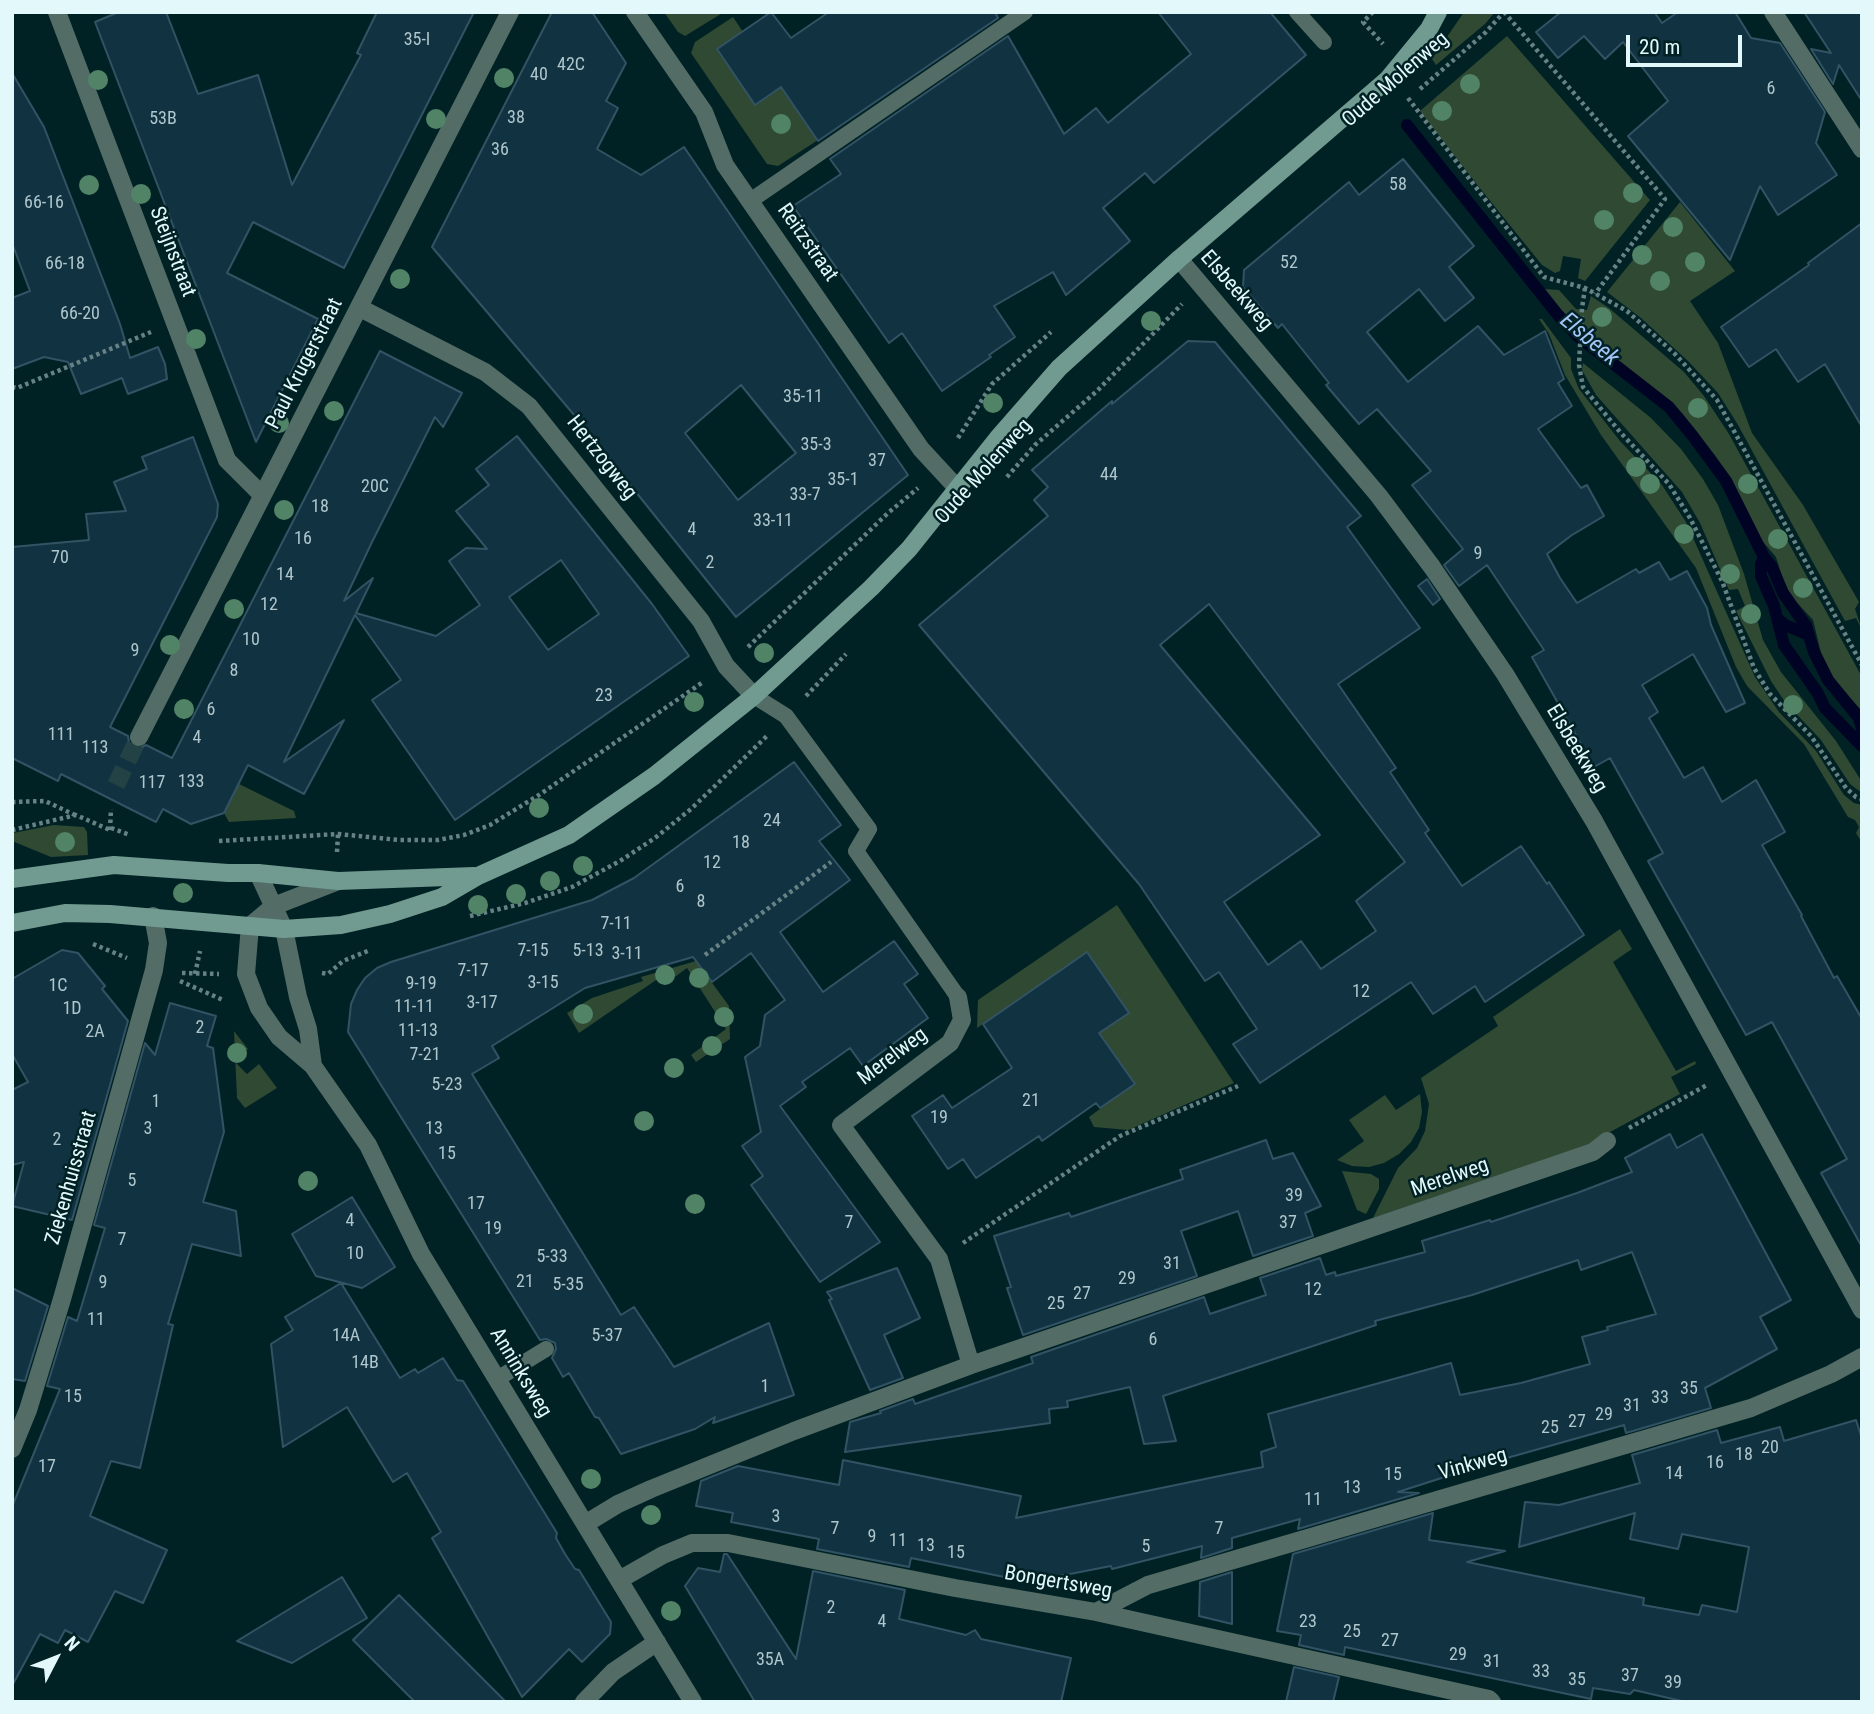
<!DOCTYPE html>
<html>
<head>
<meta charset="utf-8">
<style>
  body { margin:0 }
  #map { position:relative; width:1874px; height:1714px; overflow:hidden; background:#012225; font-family:"Roboto Condensed",sans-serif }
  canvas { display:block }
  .frame { position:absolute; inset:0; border:14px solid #e2f8fa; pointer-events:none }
  .north { position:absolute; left:21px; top:1623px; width:70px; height:70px; -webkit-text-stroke:5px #012225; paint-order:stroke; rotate:48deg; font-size:19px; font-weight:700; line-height:28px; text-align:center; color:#e2f8fa }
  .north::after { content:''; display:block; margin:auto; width:24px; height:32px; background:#e2f8fa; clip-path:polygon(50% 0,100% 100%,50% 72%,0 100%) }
  .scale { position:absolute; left:1626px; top:35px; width:116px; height:32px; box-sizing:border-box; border:4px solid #e2f8fa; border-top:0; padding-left:9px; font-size:21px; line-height:24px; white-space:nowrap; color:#e2f8fa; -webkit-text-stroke:5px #012225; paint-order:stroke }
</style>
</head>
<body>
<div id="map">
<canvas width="1874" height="1714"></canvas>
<div class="frame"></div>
<div class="north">N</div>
<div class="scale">20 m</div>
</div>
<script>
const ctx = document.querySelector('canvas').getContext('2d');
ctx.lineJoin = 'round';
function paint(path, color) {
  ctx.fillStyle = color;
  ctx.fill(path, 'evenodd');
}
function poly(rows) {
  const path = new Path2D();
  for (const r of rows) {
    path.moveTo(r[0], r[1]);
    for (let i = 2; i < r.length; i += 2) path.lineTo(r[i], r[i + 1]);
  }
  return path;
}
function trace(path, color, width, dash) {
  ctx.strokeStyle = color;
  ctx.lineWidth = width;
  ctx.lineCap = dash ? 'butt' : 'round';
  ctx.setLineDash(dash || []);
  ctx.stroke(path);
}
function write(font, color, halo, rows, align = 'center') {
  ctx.font = font + ' "Roboto Condensed",sans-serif';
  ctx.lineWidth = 5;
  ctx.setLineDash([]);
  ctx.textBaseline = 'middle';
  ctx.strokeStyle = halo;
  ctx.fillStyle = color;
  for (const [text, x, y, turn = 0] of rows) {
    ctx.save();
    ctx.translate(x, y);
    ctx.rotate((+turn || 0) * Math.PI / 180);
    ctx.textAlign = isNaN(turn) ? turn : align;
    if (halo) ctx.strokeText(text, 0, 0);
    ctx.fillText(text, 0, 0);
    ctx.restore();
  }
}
paint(poly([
  [664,12,724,12,685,36,678,32],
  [1464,12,1495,12,1485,24,1436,65,1432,59],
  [733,17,743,32,717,50,755,105,781,87,818,140,778,166,767,164,691,53,695,42],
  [1507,36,1650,200,1585,281,1578,278,1581,259,1563,256,1560,271,1555,273,1542,265,1479,187,1420,111],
  [1680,202,1735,271,1690,301,1718,343,1752,433,1803,505,1859,602,1855,609,1862,630,1856,618,1845,621,1738,425,1718,393,1688,361,1641,318,1607,292],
  [1544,289,1559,290,1576,309,1587,310,1591,296,1609,308,1684,372,1704,396,1729,434,1862,677,1862,711,1835,681,1822,657,1813,620,1787,592,1776,557,1758,536,1731,478,1714,454,1682,413,1655,389,1567,320],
  [1539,319,1542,319,1571,358,1571,369,1579,389,1620,441,1662,485,1686,522,1755,677,1779,712,1816,751,1844,795,1854,803,1862,805,1862,843,1856,833,1859,827,1855,820,1848,817,1804,744,1747,686,1736,667,1696,568,1601,435,1565,375,1549,334],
  [1583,363,1651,418,1681,449,1703,479,1718,505,1744,574,1763,640,1781,672,1836,741,1862,782,1862,793,1850,784,1821,740,1785,702,1771,681,1736,611,1745,606,1738,589,1729,590,1700,523,1682,492,1596,395,1582,370],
  [239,784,294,811,296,818,229,822,224,813],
  [54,825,84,827,87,832,88,855,51,857,12,841,13,833],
  [1117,905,1234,1083,1128,1130,1094,1127,1089,1117,1134,1084,1099,1033,1128,1013,1087,953,977,1028,978,1000],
  [1620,929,1632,949,1613,962,1676,1071,1695,1061,1696,1064,1671,1077,1680,1094,1601,1137,1602,1140,1373,1218,1398,1168,1417,1148,1425,1131,1429,1104,1421,1078,1498,1026,1493,1017],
  [696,961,729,1006,730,1039,696,1062,691,1055,726,1029,687,968,664,985,659,978,579,1033,567,1013,592,998,643,981,641,977],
  [234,1031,248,1049,238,1057,236,1063,247,1074,259,1064,277,1088,245,1108,237,1098],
  [1420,1094,1422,1112,1419,1128,1411,1142,1399,1154,1384,1163,1369,1167,1352,1166,1337,1160,1364,1141,1349,1120,1385,1095,1396,1110],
  [1342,1171,1371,1174,1379,1179,1379,1189,1366,1214,1357,1210]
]), '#2f4933');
trace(poly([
  [1407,125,1558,315,1579,337,1669,407,1692,435,1726,481,1764,557,1772,567,1783,593,1806,626,1814,652,1828,680,1859,718,1862,729],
  [1764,557,1761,564,1761,576,1774,606,1784,645,1817,692,1825,708,1862,746],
  [1777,618,1785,625,1809,635]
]), '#000323', 12);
const building = poly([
  [119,12,166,12,198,94,258,75,292,185,361,55,357,53,377,12,474,12,344,268,253,222,227,273,318,319,256,442,95,22,119,12],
  [552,12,592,12,626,63,606,101,618,108,597,149,641,175,684,147,908,475,736,617,575,416,432,247,552,12],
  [741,385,796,453,738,500,685,433,741,385],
  [771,12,791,38,829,12,995,12,998,18,818,141,781,87,755,105,717,49,771,12],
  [1158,12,1270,12,1306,55,1154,183,1145,173,1103,208,1130,241,1066,295,1053,272,994,306,1015,337,989,355,991,357,942,391,902,333,889,343,793,206,841,174,830,159,1008,36,1064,134,1096,108,1108,123,1191,54,1158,12],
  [1561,12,1656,12,1655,13,1662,23,1678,12,1735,12,1751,38,1780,43,1825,112,1816,143,1837,175,1778,215,1760,186,1730,260,1628,136,1668,101,1623,42,1605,59,1584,36,1558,58,1536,32,1561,12],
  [1804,12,1862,12,1862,101,1839,65,1833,84,1811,49,1831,53,1804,12],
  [12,73,44,127,120,324,130,358,158,347,165,364,167,379,128,394,122,378,81,394,68,362,44,357,12,369,12,298,30,291,12,243,12,73],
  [1403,159,1474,246,1449,267,1474,298,1445,321,1419,289,1367,332,1408,382,1478,326,1504,355,1545,331,1564,379,1558,383,1572,406,1538,429,1581,488,1587,485,1604,516,1572,535,1547,554,1560,578,1577,603,1636,569,1639,573,1659,562,1670,580,1687,571,1707,608,1711,625,1745,703,1726,712,1693,654,1642,685,1658,712,1649,718,1684,778,1703,767,1722,802,1756,780,1785,832,1762,845,1802,915,1801,916,1834,978,1837,976,1862,1019,1862,1247,1821,1173,1847,1159,1772,1022,1746,1035,1648,861,1663,853,1610,758,1594,767,1532,657,1544,650,1487,565,1459,586,1444,565,1463,549,1412,485,1431,471,1377,409,1359,424,1326,385,1329,383,1282,324,1278,328,1243,287,1244,270,1349,182,1359,195,1403,159],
  [1862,223,1862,427,1825,364,1798,382,1776,349,1749,367,1721,327,1809,265,1808,263,1862,223],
  [1188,341,1215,342,1361,516,1347,527,1420,628,1338,684,1396,768,1390,772,1429,830,1425,833,1462,886,1521,846,1547,884,1549,882,1584,935,1485,1002,1475,986,1433,1014,1411,982,1260,1083,1233,1044,1257,1029,1219,972,1205,981,1139,884,919,625,1048,516,1034,500,1048,487,1032,470,1112,401,1112,404,1188,341],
  [1209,604,1405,862,1356,901,1376,931,1321,969,1301,941,1268,965,1224,902,1320,835,1160,645,1209,604],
  [380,351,462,393,443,427,435,417,372,542,344,601,373,578,356,613,436,636,480,605,449,561,466,548,487,549,456,511,489,485,476,469,517,436,652,604,689,656,455,820,372,700,401,680,355,615,284,762,344,720,304,794,248,765,224,813,191,824,163,809,156,822,61,774,58,781,12,758,12,547,89,540,86,514,126,511,114,482,147,469,142,457,193,437,218,504,217,517,110,727,128,736,129,743,133,747,140,748,146,745,172,758,380,351],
  [561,560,599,614,548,650,509,597,561,560],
  [1427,579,1440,599,1433,605,1418,586,1427,579],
  [794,762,841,825,819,841,850,880,780,932,823,992,894,941,918,974,904,984,928,1018,863,1066,850,1048,802,1082,806,1087,780,1106,880,1242,820,1282,751,1185,763,1176,742,1146,761,1132,745,1057,760,1046,765,1015,785,1000,751,953,712,982,693,957,585,988,492,1046,499,1058,472,1074,621,1315,634,1307,674,1367,769,1323,794,1395,713,1423,715,1417,695,1429,621,1454,599,1418,595,1417,569,1373,563,1377,552,1358,556,1349,555,1343,546,1339,540,1340,348,1032,351,1004,357,990,365,978,377,968,391,962,592,900,634,878,794,762],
  [62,950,78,953,105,986,102,989,128,1021,72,1220,12,1206,24,1162,12,1165,12,1090,28,1082,12,1054,12,979,62,950],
  [1087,952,1129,1013,1099,1033,1135,1084,1100,1108,1096,1103,1042,1141,1039,1136,976,1178,963,1159,948,1169,912,1116,943,1095,952,1108,1012,1068,983,1024,1087,952],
  [170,1003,216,1016,207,1046,213,1048,224,1132,203,1202,236,1211,241,1256,192,1244,168,1324,173,1325,140,1468,111,1461,90,1516,167,1550,143,1603,115,1591,88,1642,65,1630,58,1643,40,1634,12,1686,12,1507,60,1389,47,1386,68,1317,77,1321,105,1228,94,1225,145,1043,155,1055,170,1003],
  [1670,1134,1677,1148,1702,1134,1791,1300,1760,1317,1777,1349,1705,1388,1711,1408,1626,1433,1624,1425,1482,1465,1398,1492,1419,1493,1298,1529,1300,1519,1232,1538,1232,1548,1201,1558,1202,1546,1112,1569,1111,1566,1029,1582,911,1558,909,1567,817,1549,819,1539,731,1522,733,1513,696,1506,701,1481,738,1466,839,1485,843,1460,1021,1496,1016,1518,1263,1467,1261,1452,1276,1447,1268,1414,1451,1363,1460,1395,1521,1383,1590,1364,1582,1337,1608,1330,1607,1327,1656,1314,1632,1252,1581,1270,1578,1260,1472,1295,1375,1321,1376,1325,1163,1396,1176,1441,1144,1444,1130,1387,1067,1401,1068,1407,1049,1409,1050,1423,845,1452,850,1422,881,1413,880,1411,913,1399,915,1404,1033,1363,1031,1357,1204,1297,1210,1314,1266,1295,1260,1278,1320,1258,1326,1275,1335,1272,1336,1276,1425,1252,1422,1241,1490,1220,1491,1222,1577,1193,1632,1172,1625,1158,1670,1134],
  [1266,1140,1273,1159,1293,1153,1321,1206,1305,1213,1313,1236,1253,1256,1238,1211,1181,1231,1197,1276,1023,1335,1007,1288,1011,1287,994,1236,1069,1213,1071,1217,1183,1179,1180,1170,1266,1140],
  [352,1197,395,1267,362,1288,316,1276,292,1234,352,1197],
  [897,1268,920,1318,884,1335,903,1378,870,1390,829,1300,832,1299,827,1292,897,1268],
  [341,1283,400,1378,415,1369,418,1373,443,1358,457,1380,463,1381,557,1533,556,1538,565,1554,575,1569,579,1570,611,1622,610,1634,582,1662,569,1649,522,1697,432,1538,441,1532,407,1473,393,1482,347,1407,283,1447,271,1344,293,1330,285,1317,341,1283],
  [12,1288,48,1306,25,1381,12,1379,12,1288],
  [1856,1420,1862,1439,1862,1702,1686,1702,1634,1690,1630,1694,1593,1688,1591,1699,1345,1647,1344,1655,1299,1645,1301,1635,1277,1631,1293,1554,1433,1513,1429,1540,1505,1551,1467,1562,1644,1598,1643,1605,1699,1615,1702,1605,1737,1612,1749,1547,1682,1534,1678,1549,1630,1539,1635,1513,1519,1547,1525,1502,1559,1505,1640,1483,1632,1455,1717,1430,1721,1443,1780,1427,1784,1441,1856,1420],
  [724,1554,727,1554,796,1659,813,1571,905,1590,899,1619,966,1635,975,1630,981,1639,1071,1658,1061,1702,755,1702,685,1586,698,1568,720,1572,724,1554],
  [1232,1572,1232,1624,1199,1616,1200,1582,1232,1572],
  [342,1577,367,1618,292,1663,237,1641,342,1577],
  [399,1595,506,1702,415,1702,353,1640,399,1595],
  [1294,1667,1339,1677,1333,1702,1286,1702,1294,1667]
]);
paint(building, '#113241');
trace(building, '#325364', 2);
trace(poly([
  [116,785,139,737]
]), '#234245', 18, [18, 9]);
trace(poly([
  [1373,12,1363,22,1383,44],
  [1504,12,1665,199,1595,294],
  [1420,89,1486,32,1504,12],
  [1408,98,1544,277,1585,288,1627,311,1675,354,1717,400,1862,665],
  [1585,288,1582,308,1579,365,1583,387,1620,432,1669,484,1690,518,1722,581,1754,668,1770,694,1811,736,1846,788,1856,797,1862,799],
  [12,387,17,388,151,332],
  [958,438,992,384,1051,332],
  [1007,477,1035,445,1097,391,1182,304],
  [748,647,888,513,918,488],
  [806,696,846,654],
  [12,802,45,801,75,815],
  [111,828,130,835],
  [12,830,76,815,110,830],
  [110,830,111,809],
  [219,841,338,834,399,840,438,840,464,835,490,825,539,795,703,682],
  [337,852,338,834],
  [470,916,525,903,572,887,620,861,655,838,691,809,768,735],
  [93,944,127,958],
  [705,955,831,862],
  [182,973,219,974],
  [322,973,328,974,343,961,370,950],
  [195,974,200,951],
  [180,981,223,1000],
  [1629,1128,1707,1085],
  [963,1243,1120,1136,1238,1086]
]), '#668285', 4.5, [3.5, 3.5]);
trace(poly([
  [1297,12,1324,42],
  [750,201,1025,12],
  [754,696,786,716,869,829,856,851,958,997],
  [497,1379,546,1349]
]), '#536d66', 16);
trace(poly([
  [57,12,227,460,262,495],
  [635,12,704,112,725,165,921,449,958,489],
  [1773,12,1862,149],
  [1179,259,1379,496,1432,567,1505,674,1594,821,1862,1310],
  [360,308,485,372,529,406,701,621,726,666,754,696],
  [139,737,510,12],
  [258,873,284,929,298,997,308,1029,313,1066],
  [338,881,274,906,250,926,246,974,259,1008,279,1037,313,1066,368,1145,421,1254,693,1702],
  [958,997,962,1020,950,1043,841,1125,939,1259,971,1365],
  [12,1449,28,1410,62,1299,154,970,158,943,153,916],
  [585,1524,618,1504,651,1489,794,1431,971,1365,1593,1152,1607,1141],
  [619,1580,663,1555,692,1543,728,1543,955,1588,1096,1612,1489,1699,1492,1702],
  [1096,1612,1148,1585,1751,1408,1831,1374,1862,1357],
  [584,1702,613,1672,657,1642]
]), '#536d66', 18);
trace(poly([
  [12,879,114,865,228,873,258,873,338,881,474,876],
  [12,923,65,913,110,914,284,929,341,925,390,914,442,897,478,876,569,835,654,776,754,696,871,588,909,549,997,439,1059,368,1179,259,1388,79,1429,29,1438,12]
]), '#719b90', 18);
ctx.fillStyle = '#518366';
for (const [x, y] of [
  [504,78],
  [98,80],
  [1470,84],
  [1442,111],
  [436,119],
  [781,124],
  [89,185],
  [1633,193],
  [141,194],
  [1604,220],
  [1673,227],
  [1642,255],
  [1695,262],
  [400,279],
  [1660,281],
  [1602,317],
  [1151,321],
  [196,339],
  [993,403],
  [1698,408],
  [334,411],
  [279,423],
  [1636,467],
  [1650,484],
  [1748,484],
  [284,510],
  [1684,534],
  [1778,539],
  [1730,574],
  [1803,588],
  [234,609],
  [1751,614],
  [170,645],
  [764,653],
  [694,702],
  [1793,705],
  [184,709],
  [539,808],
  [65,842],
  [583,866],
  [550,881],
  [183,893],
  [516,894],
  [478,905],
  [665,975],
  [699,978],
  [583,1014],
  [724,1017],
  [712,1046],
  [237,1053],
  [674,1068],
  [644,1121],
  [308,1181],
  [695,1204],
  [591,1479],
  [651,1515],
  [671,1611]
]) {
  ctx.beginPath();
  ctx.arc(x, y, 10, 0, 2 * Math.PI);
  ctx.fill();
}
write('18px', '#aec6cc', null, [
  ["35-I",417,40],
  ["42C",571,65],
  ["40",539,75],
  ["6",1771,89],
  ["38",516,118],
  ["53B",163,119],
  ["36",500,150],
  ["58",1398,185],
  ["66-16",44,203],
  ["52",1289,263],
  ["66-18",65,264],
  ["66-20",80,314],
  ["35-11",803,397],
  ["35-3",816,445],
  ["37",877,461],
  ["44",1109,475],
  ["35-1",843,480],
  ["20C",375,487],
  ["33-7",805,495],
  ["18",320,507],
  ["33-11",773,521],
  ["4",692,530],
  ["16",303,539],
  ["9",1478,554],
  ["70",60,558],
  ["2",710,563],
  ["14",285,575],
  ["12",269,605],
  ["10",251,640],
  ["9",135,651],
  ["8",234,671],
  ["23",604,696],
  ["6",211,710],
  ["111",61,735],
  ["4",197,738],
  ["113",95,748],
  ["133",191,782],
  ["117",152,783],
  ["24",772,821],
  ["18",741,843],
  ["12",712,863],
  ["6",680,887],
  ["8",701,902],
  ["7-11",616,924],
  ["7-15",533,951],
  ["5-13",588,951],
  ["3-11",627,954],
  ["7-17",473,971],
  ["3-15",543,983],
  ["9-19",421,984],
  ["1C",58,986],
  ["12",1361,992],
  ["3-17",482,1003],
  ["11-11",414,1007],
  ["1D",72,1009],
  ["2",200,1028],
  ["11-13",418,1031],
  ["2A",95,1032],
  ["7-21",425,1055],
  ["5-23",447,1085],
  ["21",1031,1101],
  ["1",156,1102],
  ["19",939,1118],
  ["3",148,1129],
  ["13",434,1129],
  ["2",57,1140],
  ["15",447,1154],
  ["5",132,1181],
  ["39",1294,1196],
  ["17",476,1204],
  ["4",350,1221],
  ["7",849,1223],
  ["37",1288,1223],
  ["19",493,1229],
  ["7",122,1240],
  ["10",355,1254],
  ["5-33",552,1257],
  ["31",1172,1264],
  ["29",1127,1279],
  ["21",525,1282],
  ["9",103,1283],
  ["5-35",568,1285],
  ["12",1313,1290],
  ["27",1082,1294],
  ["25",1056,1304],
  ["11",96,1320],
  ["14A",346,1336],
  ["5-37",607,1336],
  ["6",1153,1340],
  ["14B",365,1363],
  ["1",765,1387],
  ["35",1689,1389],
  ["15",73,1397],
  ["33",1660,1398],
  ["31",1632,1406],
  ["29",1604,1415],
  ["27",1577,1422],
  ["25",1550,1428],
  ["20",1770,1448],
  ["18",1744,1455],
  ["16",1715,1463],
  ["17",47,1467],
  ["14",1674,1474],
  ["15",1393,1475],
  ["13",1352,1488],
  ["11",1313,1500],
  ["3",776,1517],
  ["7",835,1529],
  ["7",1219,1529],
  ["9",872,1537],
  ["11",898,1541],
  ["13",926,1546],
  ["5",1146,1547],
  ["15",956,1553],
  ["2",831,1608],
  ["4",882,1622],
  ["23",1308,1622],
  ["25",1352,1632],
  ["27",1390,1641],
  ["29",1458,1655],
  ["35A",770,1660],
  ["31",1492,1662],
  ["33",1541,1672],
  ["37",1630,1676],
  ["35",1577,1680],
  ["39",1673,1683]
]);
write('21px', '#e2f8fa', '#012225', [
  ["Oude Molenweg",1396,80,-41],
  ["Reitzstraat",807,243,55],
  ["Steijnstraat",172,252,69],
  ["Elsbeekweg",1236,291,49],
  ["Paul Krugerstraat",305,364,-63],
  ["Hertzogweg",601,458,52],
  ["Oude Molenweg",984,472,-48],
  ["Elsbeekweg",1576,749,59],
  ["Merelweg",893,1057,-37],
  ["Ziekenhuisstraat",72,1178,-74],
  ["Merelweg",1450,1178,-19],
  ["Anninksweg",520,1373,59],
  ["Vinkweg",1473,1465,-16],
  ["Bongertsweg",1058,1583,10]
]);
write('italic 23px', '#a6c6fa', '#012225', [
  ["Elsbeek",1589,340,40]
]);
</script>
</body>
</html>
